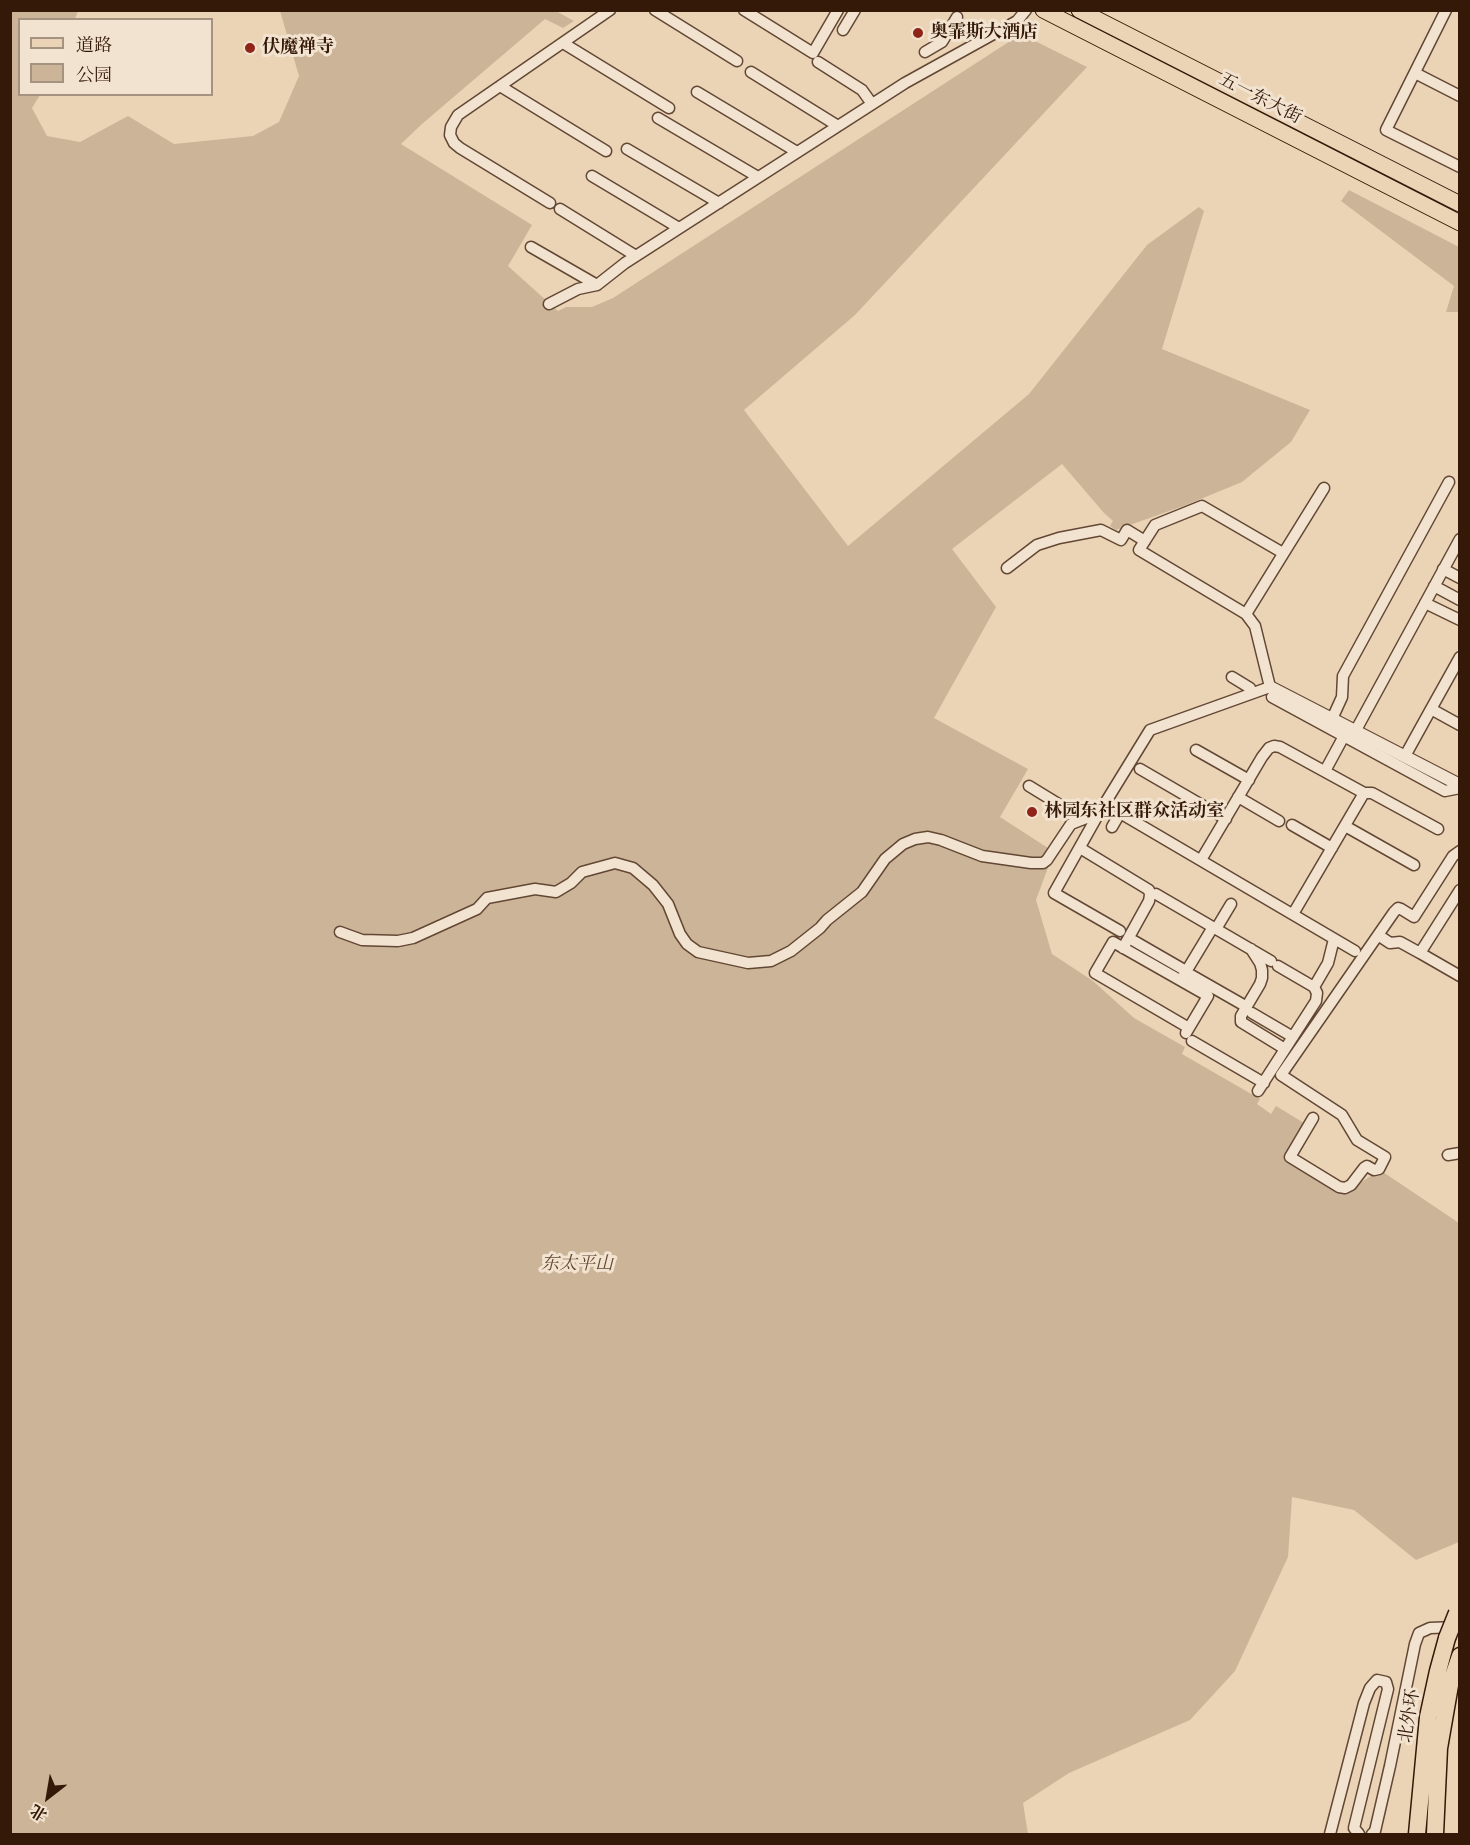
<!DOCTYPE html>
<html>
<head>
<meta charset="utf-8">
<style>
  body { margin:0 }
  #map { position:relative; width:1470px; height:1845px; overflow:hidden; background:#ebd4b6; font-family:"IM FELL French Canon","Noto Serif SC",serif }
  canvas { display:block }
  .frame { position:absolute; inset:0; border:12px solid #341808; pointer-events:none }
  .legend { position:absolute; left:18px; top:18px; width:195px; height:78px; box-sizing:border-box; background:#f2e3d0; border:2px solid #a69280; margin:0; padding:8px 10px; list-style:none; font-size:18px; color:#341808 }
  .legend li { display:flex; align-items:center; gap:12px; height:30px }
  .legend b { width:30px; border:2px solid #a69280 }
  .north { position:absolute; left:18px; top:1767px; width:60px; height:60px; -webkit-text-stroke:4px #f2e3d0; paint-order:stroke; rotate:211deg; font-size:16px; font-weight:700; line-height:24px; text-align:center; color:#341808 }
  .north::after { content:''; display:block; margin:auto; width:21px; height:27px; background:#341808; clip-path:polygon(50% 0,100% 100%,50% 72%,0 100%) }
</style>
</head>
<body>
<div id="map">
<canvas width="1470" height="1845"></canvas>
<div class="frame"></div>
<ul class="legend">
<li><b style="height:8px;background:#ebd4b6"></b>道路</li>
<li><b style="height:16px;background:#ccb498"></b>公园</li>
</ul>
<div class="north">北</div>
</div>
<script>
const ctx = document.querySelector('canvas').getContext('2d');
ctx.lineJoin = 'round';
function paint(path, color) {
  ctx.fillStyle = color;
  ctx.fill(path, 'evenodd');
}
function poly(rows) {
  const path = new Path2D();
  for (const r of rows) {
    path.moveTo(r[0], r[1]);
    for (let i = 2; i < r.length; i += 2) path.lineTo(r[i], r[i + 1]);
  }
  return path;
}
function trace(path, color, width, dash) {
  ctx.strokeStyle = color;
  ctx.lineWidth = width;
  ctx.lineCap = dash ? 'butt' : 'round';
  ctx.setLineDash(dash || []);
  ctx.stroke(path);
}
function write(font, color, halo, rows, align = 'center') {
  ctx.font = font + ' "IM FELL French Canon","Noto Serif SC",serif';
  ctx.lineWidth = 6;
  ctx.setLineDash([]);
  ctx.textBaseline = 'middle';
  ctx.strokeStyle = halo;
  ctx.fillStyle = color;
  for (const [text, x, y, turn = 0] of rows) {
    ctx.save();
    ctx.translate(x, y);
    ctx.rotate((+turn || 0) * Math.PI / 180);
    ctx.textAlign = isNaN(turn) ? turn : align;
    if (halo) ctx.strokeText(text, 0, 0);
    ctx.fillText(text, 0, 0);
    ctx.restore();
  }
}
paint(poly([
  [11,11,78,11,75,19,20,20,20,94,40,95,32,108,47,136,80,142,128,116,174,144,253,136,279,122,299,76,280,11,556,11,574,21,563,28,545,19,422,124,401,144,532,225,508,266,558,311,566,307,592,307,613,298,1021,34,1087,67,855,315,744,410,848,546,1029,394,1147,245,1199,207,1204,211,1162,349,1310,410,1291,442,1242,482,1186,505,1116,530,1110,526,1113,521,1104,513,1062,464,952,549,996,607,934,718,1028,769,1000,817,1048,848,1049,865,1036,900,1052,954,1093,981,1134,1018,1185,1047,1182,1054,1260,1099,1257,1104,1271,1114,1276,1106,1304,1123,1285,1158,1343,1194,1380,1170,1459,1223,1459,1542,1416,1560,1354,1510,1292,1497,1288,1557,1235,1671,1190,1720,1069,1773,1023,1803,1028,1834,11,1834],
  [1349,190,1459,247,1459,312,1446,312,1454,286,1341,201]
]), '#ccb498');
const minor = poly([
  [655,10,737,61],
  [744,10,813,53,838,10],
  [1446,10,1386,130,1460,167],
  [843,30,855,10],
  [563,43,669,108],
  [925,52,942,42,957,17],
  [818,62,862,90,872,104],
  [751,72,838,126],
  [1415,73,1460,96],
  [500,86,606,151],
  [697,92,797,152],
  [658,118,758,177],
  [627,149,719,203],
  [592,176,679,228],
  [550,203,460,148,454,143,450,135,451,127,458,115,610,10],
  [560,209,636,256],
  [531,247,597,285],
  [549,304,578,289,597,285,625,263,905,83,1017,21,1026,10],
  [1007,568,1037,545,1059,538,1101,530,1121,540,1127,530,1145,541],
  [1443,569,1460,578],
  [1434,586,1460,600],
  [1425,603,1460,620],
  [1246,614,1139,550,1155,525,1202,506,1283,553],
  [1460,657,1431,709,1460,725],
  [1232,677,1250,688],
  [1272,697,1445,791,1460,788],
  [1332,719,1342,697,1343,676,1449,482],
  [1356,730,1460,539],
  [1196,750,1249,780],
  [1405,756,1431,709],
  [1140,769,1226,819],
  [1325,771,1344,736],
  [1029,786,1083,819],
  [1238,797,1279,821],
  [1099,813,1054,893,1120,931],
  [1292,825,1332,848],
  [1345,826,1414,865],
  [1112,827,1120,813,1355,951],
  [1080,848,1149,890,1150,895,1149,901,1123,948],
  [1201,860,1262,757,1269,748,1274,746,1280,747,1364,793,1372,793,1438,829],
  [1460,890,1420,953,1460,976],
  [1156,894,1271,961],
  [1293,914,1364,793],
  [1216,929,1231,904],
  [340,932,362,940,398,941,413,938,477,909,487,898,535,889,556,892,571,883,582,872,615,863,633,868,653,885,668,904,680,934,687,944,698,952,748,963,771,961,791,951,820,928,827,920,862,892,885,859,903,844,915,839,928,837,941,840,982,856,1031,863,1043,863,1047,860,1071,824,1099,813,1150,730,1270,687,1255,626,1246,614,1324,488],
  [1378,935,1390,943,1400,942,1420,953],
  [1134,941,1186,971],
  [1251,949,1260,963,1262,970,1262,978,1260,984,1241,1016,1241,1022,1285,1049],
  [1278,966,1314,987],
  [1191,975,1247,1007],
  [1181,980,1213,927],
  [1252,1013,1293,1037],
  [1186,1033,1208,996,1113,942,1095,973,1189,1028],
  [1192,1041,1264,1083],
  [1258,1091,1316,1001,1317,993,1314,987,1328,963,1334,939],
  [1313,1118,1290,1157,1339,1187,1345,1188,1351,1185,1364,1168,1367,1166,1374,1170,1379,1169,1385,1157,1357,1140,1342,1115,1281,1075,1394,912,1398,908,1401,909,1414,917,1453,856,1460,851],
  [1448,1155,1460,1153],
  [1330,1834,1364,1703,1370,1688,1377,1680,1386,1682,1388,1689,1354,1828,1359,1834],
  [1372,1834,1375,1831,1390,1766,1415,1644,1419,1633,1430,1628,1456,1627]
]);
const tertiary = poly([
  [1270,687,1460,785]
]);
const primary = poly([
  [1043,10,1460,223],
  [1079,10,1460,204]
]);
const trunk = poly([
  [1417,1834,1428,1717,1438,1671,1447,1638],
  [1435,1834,1439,1748,1450,1685,1460,1656]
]);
trace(minor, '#624734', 13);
trace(tertiary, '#624734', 14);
trace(primary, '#341808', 17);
trace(trunk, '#341808', 19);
trace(minor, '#f2e3d0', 10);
trace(tertiary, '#f2e3d0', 12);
trace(primary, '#ebd4b6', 15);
trace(trunk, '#ebd4b6', 16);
const trunkBridge = poly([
  [1447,1638,1457,1613]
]);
trace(trunkBridge, '#341808', 19, []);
trace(trunkBridge, '#ebd4b6', 16);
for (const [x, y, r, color] of [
  [918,33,6,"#8f2418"],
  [250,48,6,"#8f2418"],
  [1032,812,6,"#8f2418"]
]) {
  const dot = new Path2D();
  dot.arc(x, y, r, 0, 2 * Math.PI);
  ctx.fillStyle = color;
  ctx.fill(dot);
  trace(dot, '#f2e3d0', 2);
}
write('bold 18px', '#341808', '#f2e3d0', [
  ["奥霏斯大酒店",930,33],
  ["伏魔禅寺",262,48],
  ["林园东社区群众活动室",1044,812]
], 'left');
write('18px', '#341808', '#f2e3d0', [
  ["五一东大街",1260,99,27],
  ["北外环",1410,1716,-81]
]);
write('italic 18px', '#624733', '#f2e3d0', [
  ["东太平山",577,1265]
]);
</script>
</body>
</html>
